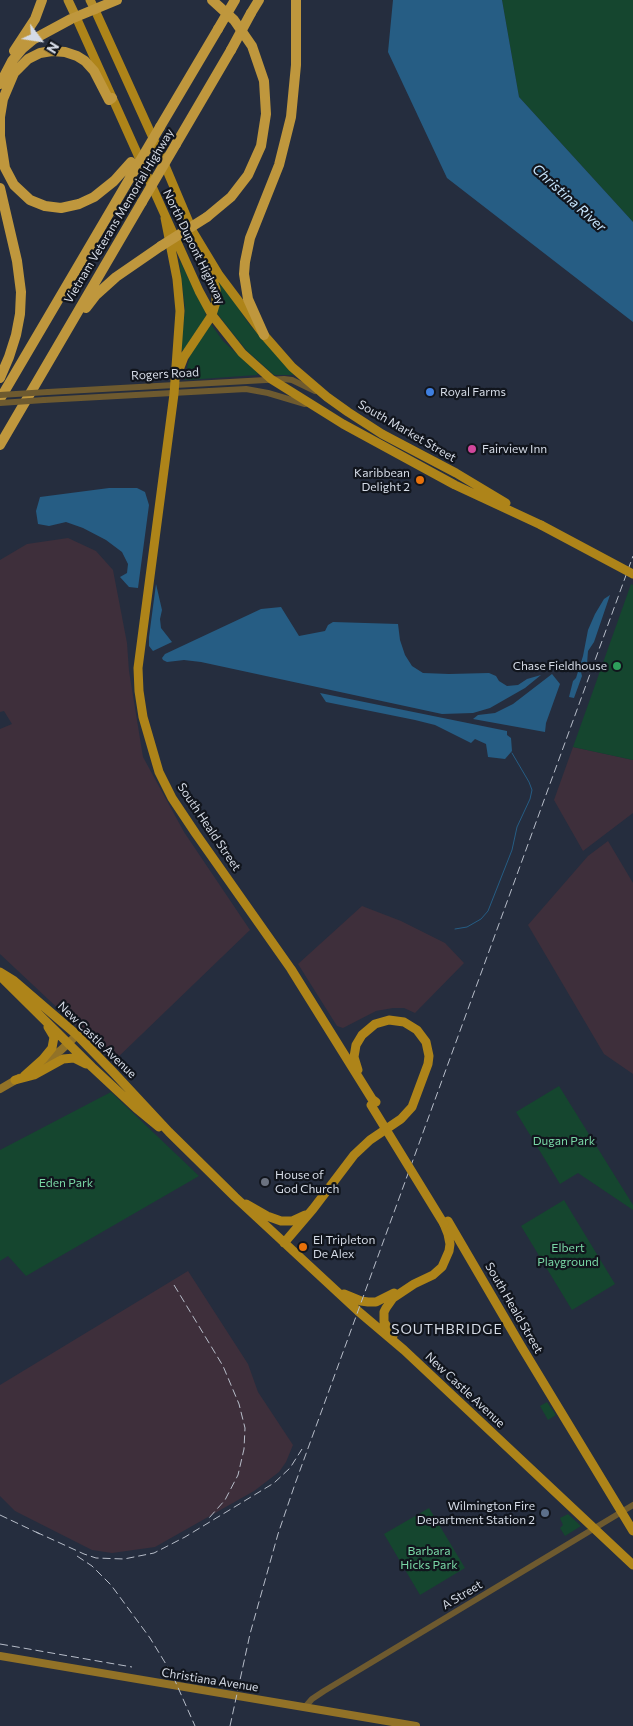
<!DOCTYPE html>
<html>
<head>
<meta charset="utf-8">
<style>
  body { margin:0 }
  #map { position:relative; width:633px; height:1726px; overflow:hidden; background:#252d3e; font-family:Commissioner,sans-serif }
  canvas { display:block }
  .north { position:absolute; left:15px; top:15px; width:50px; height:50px; -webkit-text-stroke:4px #11151d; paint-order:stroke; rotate:121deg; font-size:14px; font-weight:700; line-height:20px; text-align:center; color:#d5dbe6 }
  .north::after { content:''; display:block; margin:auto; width:18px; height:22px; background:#d5dbe6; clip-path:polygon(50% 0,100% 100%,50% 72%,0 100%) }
</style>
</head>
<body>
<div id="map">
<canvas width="633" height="1726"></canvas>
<div class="north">N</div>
</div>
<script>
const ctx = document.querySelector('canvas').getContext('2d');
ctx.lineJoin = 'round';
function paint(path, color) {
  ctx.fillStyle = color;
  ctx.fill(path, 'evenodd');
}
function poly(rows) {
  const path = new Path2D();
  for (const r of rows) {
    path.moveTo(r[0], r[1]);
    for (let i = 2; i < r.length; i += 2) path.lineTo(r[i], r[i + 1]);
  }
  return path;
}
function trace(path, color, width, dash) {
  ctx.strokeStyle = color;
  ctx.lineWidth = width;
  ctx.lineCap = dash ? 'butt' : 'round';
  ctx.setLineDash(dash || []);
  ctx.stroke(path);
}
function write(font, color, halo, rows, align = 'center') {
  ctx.font = font + ' Commissioner,sans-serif';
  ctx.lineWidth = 4.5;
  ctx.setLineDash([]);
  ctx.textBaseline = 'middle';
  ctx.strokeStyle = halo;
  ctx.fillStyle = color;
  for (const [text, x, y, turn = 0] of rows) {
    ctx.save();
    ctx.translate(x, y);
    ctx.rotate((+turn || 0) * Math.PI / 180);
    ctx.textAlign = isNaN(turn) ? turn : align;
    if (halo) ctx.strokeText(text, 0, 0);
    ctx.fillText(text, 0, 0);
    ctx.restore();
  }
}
paint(poly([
  [68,538,96,551,113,570,127,643,129,671,143,757,184,832,250,930,114,1061,0,954,0,729,12,724,4,711,0,712,0,560,27,544],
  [573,747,633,760,633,813,583,851,554,800],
  [608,841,633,883,633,1074,604,1054,528,925,588,856],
  [362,906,401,921,445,943,464,963,415,1013,404,1008,393,1008,376,1011,343,1028,337,1026,298,964],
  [188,1271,248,1364,258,1392,293,1445,286,1462,279,1472,254,1491,155,1547,112,1553,92,1550,15,1511,0,1496,0,1385]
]), '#3e2f3b');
paint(poly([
  [502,0,633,0,633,222,519,97],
  [179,259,196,294,205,310,206,317,184,351,181,350,185,308],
  [218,282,221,282,249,324,294,375,274,375,247,351,227,326,216,312,220,291],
  [211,324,223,341,258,373,257,375,187,380,184,379,191,352],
  [631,584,633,585,633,760,573,747],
  [559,1086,633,1205,633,1210,578,1173,560,1184,516,1112],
  [111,1092,199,1176,26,1276,8,1256,0,1261,0,1150],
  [564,1200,615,1284,572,1310,521,1226],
  [547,1402,556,1415,548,1420,540,1406],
  [429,1508,465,1568,420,1595,384,1534],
  [568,1514,581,1526,565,1536,560,1528,563,1525,560,1518]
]), '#15462f');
paint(poly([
  [393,0,502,0,519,97,633,222,633,322,447,178,388,52],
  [109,488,137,488,145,492,149,505,138,588,129,587,120,577,127,573,128,564,122,552,106,540,83,528,66,522,49,526,38,524,36,511,40,497],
  [156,584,162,610,160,619,161,628,172,642,153,651,149,646,149,637],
  [610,595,594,642,588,651,587,664,581,672,582,676,574,698,569,697,573,681,576,678,583,656,588,630,595,614,604,599],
  [281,607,299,636,325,631,328,625,333,622,398,624,400,640,405,655,412,666,423,673,449,674,489,673,496,676,499,681,507,686,518,685,527,679,541,675,525,688,490,708,473,713,442,714,201,662,184,660,167,662,163,660,162,658,165,654,261,609],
  [552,674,560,684,546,723,545,732,473,719,478,715,495,713,513,704],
  [320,693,507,731,507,735,511,738,512,751,505,759,488,757,486,744,475,739,471,743,435,725,415,720,326,702]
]), '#265d84');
trace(poly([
  [455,929,467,927,481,919,488,911,512,850,517,827,530,799,532,790,529,782,512,753]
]), '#265d84', 1);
trace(poly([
  [48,392,284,379,292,380,315,391],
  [44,400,246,389,268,393,305,404],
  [305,1707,312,1699,324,1691,633,1505]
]), '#6e5a2f', 6);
trace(poly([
  [40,1066,61,1050,77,1035],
  [0,1089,19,1078],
  [0,1656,416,1726]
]), '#927227', 8);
trace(poly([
  [95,10,158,149,193,232,219,275,264,335,292,367,327,397,348,412,382,434,456,473,506,503],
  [76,17,199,291,212,315,242,353,271,379,343,424,455,485,541,525],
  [165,218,177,279,180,311,174,394,138,668,139,691,143,717,159,772,172,798,196,834,291,969,372,1099,376,1102],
  [179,370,184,357,212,315,216,302,216,289,209,267],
  [0,972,13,980,77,1035,113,1072,169,1132,235,1197,358,1311,404,1350,633,1565],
  [0,976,92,1067,136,1108,159,1127],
  [24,1076,43,1059,52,1048,54,1037,48,1027],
  [15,1080,34,1075,63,1059,74,1058,86,1064],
  [246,1204,267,1216,281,1221,292,1221,305,1215],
  [448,1221,521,1346,633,1531],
  [284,1243,313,1209,354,1155,370,1140,401,1119,412,1107,428,1064,429,1056,426,1042,417,1030,404,1022,389,1020,375,1024,362,1035,356,1045,354,1057,358,1070],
  [344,1294,361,1301,368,1302,376,1302,394,1293],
  [393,1336,384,1322,384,1312,386,1308,393,1298,414,1284,433,1275,442,1267,449,1251,450,1244,448,1234,444,1224]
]), '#ae8419', 9);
trace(poly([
  [68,0,76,17],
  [90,0,95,10]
]), '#b68e2b', 9);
trace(poly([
  [251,13,259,0],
  [14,51,35,19,42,0],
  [0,84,12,61,22,49,34,39,71,19,117,0],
  [112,98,109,100,94,71,85,61,77,56,65,52,52,51,40,53,28,59,14,73,3,99,0,117,0,136,5,168,14,185,30,200,45,206,61,208,79,204,94,197,114,181,131,162],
  [160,127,218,29],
  [176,144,231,50],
  [0,188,17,261,21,292,20,314,16,335,9,357,0,378],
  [207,217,231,197,248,175,261,146,266,114,264,81,252,46,234,20,212,0],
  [86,308,96,295,116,277,161,246],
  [264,335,248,299,244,274,245,262,250,238,279,165,291,117,296,65,296,0],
  [0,399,134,171],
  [0,445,142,202]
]), '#bf973d', 10);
trace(poly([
  [174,1285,223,1366,239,1404,245,1428,244,1449,238,1475,225,1500,209,1518],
  [0,1515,40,1534],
  [36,1532,84,1554,96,1558,124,1559,154,1553,185,1537,274,1483,290,1468,302,1449],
  [77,1556,92,1566,111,1585,150,1638,172,1674,195,1726],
  [0,1644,132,1667],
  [230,1726,250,1634,278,1534,295,1484,633,556]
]), '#b7bdc9', 1, [8, 4]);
trace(poly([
  [0,395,48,392],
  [0,403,44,400]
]), '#6e5a2f', 6);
trace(poly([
  [541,525,633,574],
  [371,1105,444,1224]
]), '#ae8419', 9);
trace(poly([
  [218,29,235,0],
  [231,50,251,13],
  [134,171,160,127],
  [142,202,176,144],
  [161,246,207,217]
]), '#bf973d', 10);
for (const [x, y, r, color] of [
  [430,392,5,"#3f7fe0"],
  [472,449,5,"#d1479c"],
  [420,480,5,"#e8710a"],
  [617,666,5,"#2e9e5b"],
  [265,1182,5,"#6b7280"],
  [303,1247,5,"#e8710a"],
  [545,1513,5,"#5c6f8a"]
]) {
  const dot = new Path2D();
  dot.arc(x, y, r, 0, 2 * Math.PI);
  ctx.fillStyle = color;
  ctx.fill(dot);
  trace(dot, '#11151d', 2);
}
write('12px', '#d5dbe6', '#11151d', [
  ["Vietnam Veterans Memorial Highway",119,216,-59],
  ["North Dupont Highway",194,247,64],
  ["Rogers Road",165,374,-3],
  ["South Market Street",407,431,30],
  ["South Heald Street",209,827,56],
  ["New Castle Avenue",97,1040,44],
  ["South Heald Street",514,1308,60],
  ["New Castle Avenue",465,1390,43],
  ["A Street",462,1595,-31],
  ["Christiana Avenue",210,1680,9]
]);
write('12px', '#d5dbe6', '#11151d', [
  ["Royal Farms",440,392],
  ["Fairview Inn",482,449],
  ["Karibbean",410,473,"right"],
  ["Delight 2",410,487,"right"],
  ["Chase Fieldhouse",607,666,"right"],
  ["House of",275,1175],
  ["God Church",275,1189],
  ["El Tripleton",313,1240],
  ["De Alex",313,1254],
  ["Wilmington Fire",535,1506,"right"],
  ["Department Station 2",535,1520,"right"]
], 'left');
write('12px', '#79d7a5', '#11151d', [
  ["Dugan Park",564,1141],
  ["Eden Park",66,1183],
  ["Elbert",568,1248],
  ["Playground",568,1262],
  ["Barbara",429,1551],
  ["Hicks Park",429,1565]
]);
write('italic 14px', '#c7e5fd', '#11151d', [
  ["Christina River",569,198,42]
]);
ctx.letterSpacing = '1px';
write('14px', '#d5dbe6', '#11151d', [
  ["SOUTHBRIDGE",447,1329]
]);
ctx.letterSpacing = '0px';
</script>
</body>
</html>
